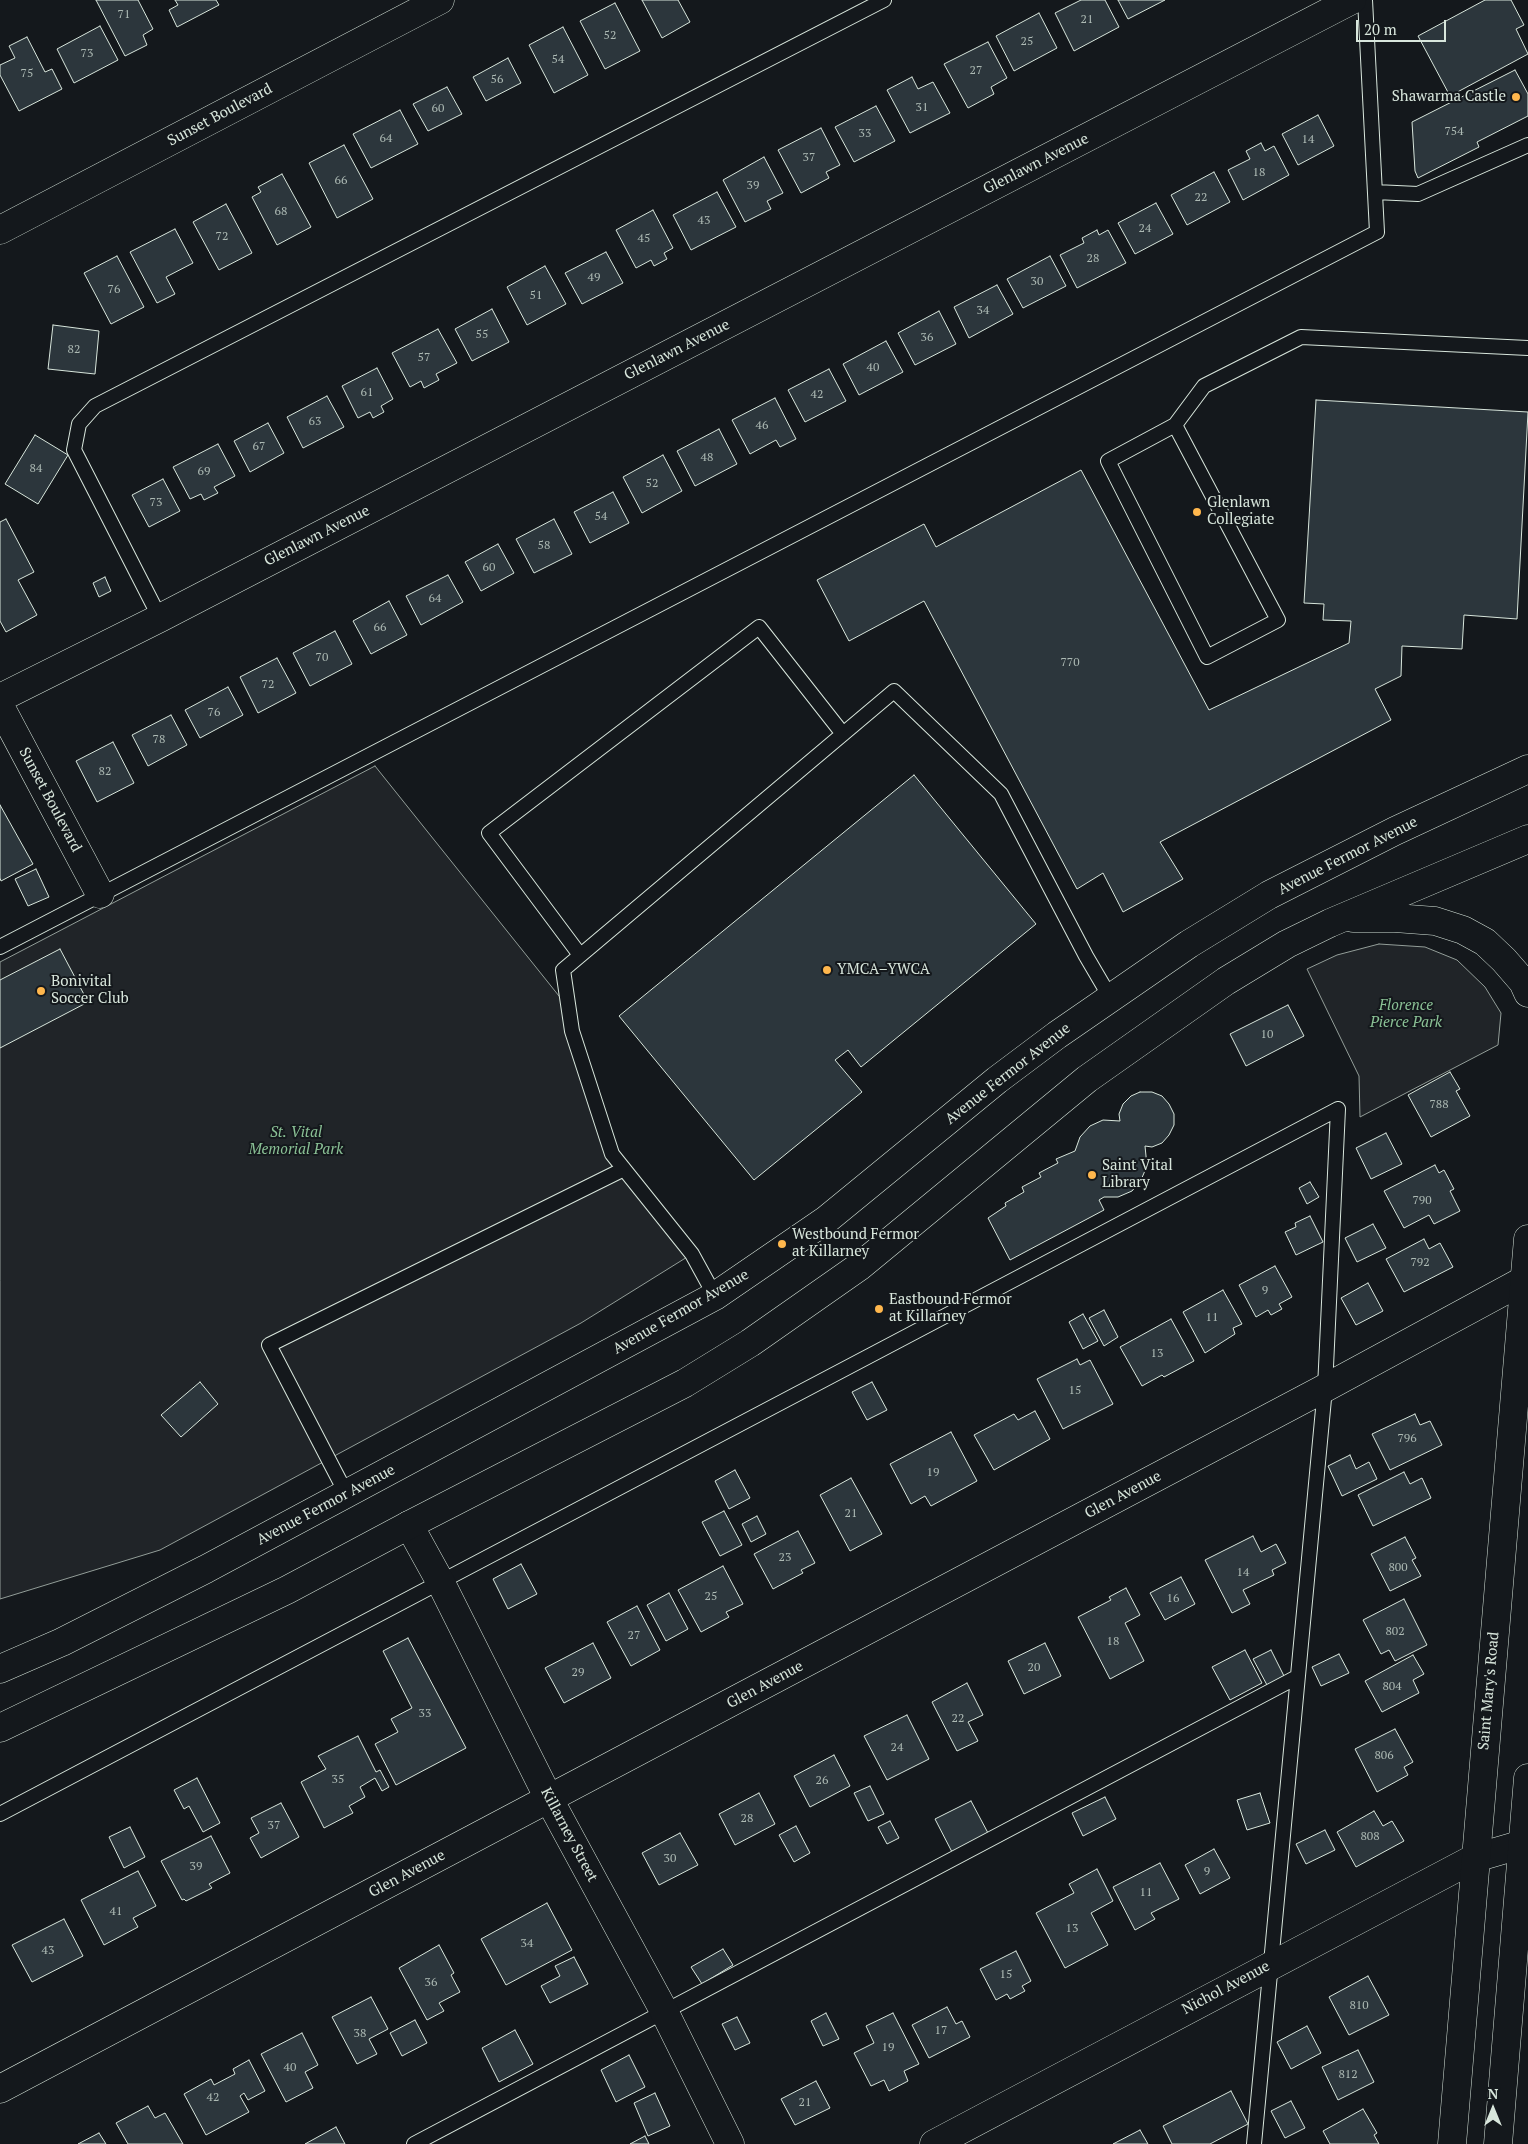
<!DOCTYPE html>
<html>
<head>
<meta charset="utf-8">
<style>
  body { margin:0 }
  #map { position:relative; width:1528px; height:2144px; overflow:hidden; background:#14181c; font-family:"PT Serif",serif }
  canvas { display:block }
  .north { position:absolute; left:1468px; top:2084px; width:50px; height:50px; -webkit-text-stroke:4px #14181c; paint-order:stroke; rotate:0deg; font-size:14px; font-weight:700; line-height:20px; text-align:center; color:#d8e6dc }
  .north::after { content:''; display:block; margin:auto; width:18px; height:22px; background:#d8e6dc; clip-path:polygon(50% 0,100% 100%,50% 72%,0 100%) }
  .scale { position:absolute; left:1356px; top:20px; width:90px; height:22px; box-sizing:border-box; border:2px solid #d8e6dc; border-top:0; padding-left:6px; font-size:15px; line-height:18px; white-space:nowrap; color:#d8e6dc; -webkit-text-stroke:4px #14181c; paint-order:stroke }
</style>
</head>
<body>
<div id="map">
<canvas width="1528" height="2144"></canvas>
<div class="north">N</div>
<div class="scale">20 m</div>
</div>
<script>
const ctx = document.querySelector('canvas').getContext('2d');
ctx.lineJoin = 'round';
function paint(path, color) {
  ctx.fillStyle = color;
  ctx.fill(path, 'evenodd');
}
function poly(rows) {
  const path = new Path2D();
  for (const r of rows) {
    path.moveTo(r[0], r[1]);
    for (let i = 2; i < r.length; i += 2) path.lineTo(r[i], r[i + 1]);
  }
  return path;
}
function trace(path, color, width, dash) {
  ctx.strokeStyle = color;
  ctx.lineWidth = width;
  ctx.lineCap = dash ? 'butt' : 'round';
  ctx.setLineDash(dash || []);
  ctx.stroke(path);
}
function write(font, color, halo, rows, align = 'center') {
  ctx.font = font + ' "PT Serif",serif';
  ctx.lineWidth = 4;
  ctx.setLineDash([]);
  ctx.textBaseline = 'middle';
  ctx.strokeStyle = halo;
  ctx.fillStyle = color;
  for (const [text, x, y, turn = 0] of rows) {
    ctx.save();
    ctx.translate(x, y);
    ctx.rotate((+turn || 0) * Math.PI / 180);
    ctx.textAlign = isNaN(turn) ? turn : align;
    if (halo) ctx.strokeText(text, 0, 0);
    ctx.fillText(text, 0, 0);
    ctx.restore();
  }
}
const green = poly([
  [375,766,567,1006,612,1154,692,1254,581,1323,160,1550,0,1599,0,962,375,766],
  [1379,944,1425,947,1457,960,1485,987,1501,1013,1498,1045,1360,1117,1359,1076,1307,969,1337,955,1379,944]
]);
paint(green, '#202428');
trace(green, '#939e99', 1);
const building = poly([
  [96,0,138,0,153,29,143,35,147,45,125,56,96,0],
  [175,0,216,0,219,5,177,27,169,10,178,5,175,0],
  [642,0,678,0,690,22,662,38,642,0],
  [1081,0,1105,0,1119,27,1074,51,1055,13,1081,0],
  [1118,0,1165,0,1128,19,1118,0],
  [1485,0,1511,0,1524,25,1516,29,1528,54,1450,96,1418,36,1485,0],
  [615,3,640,51,605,69,580,21,615,3],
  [1039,13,1057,48,1014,71,996,36,1039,13],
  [100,26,118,60,74,83,57,49,100,26],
  [563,27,588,75,554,93,529,45,563,27],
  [27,37,45,72,52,69,62,89,19,111,0,75,0,65,15,58,9,46,27,37],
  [988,42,1007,78,991,87,994,94,968,108,944,64,988,42],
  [508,58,521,83,486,101,473,77,508,58],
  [1515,70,1528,94,1528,116,1477,142,1479,147,1418,178,1415,171,1412,122,1515,70],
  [912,77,918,89,933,82,950,113,910,133,887,90,912,77],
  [447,87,462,114,428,131,413,104,447,87],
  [876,106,895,141,854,162,835,127,876,106],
  [400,110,418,144,371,168,353,134,400,110],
  [1318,115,1334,146,1298,165,1282,134,1318,115],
  [821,128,840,165,826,172,829,178,801,193,778,150,821,128],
  [1261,143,1265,151,1274,146,1289,175,1243,200,1228,170,1250,159,1246,151,1261,143],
  [344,145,373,199,337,218,309,163,344,145],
  [764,157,783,193,767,201,771,209,745,222,723,180,764,157],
  [1214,172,1230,202,1187,225,1171,195,1214,172],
  [282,174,311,227,277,245,252,197,261,192,258,187,282,174],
  [717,192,736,227,691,250,673,215,717,192],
  [1156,203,1173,234,1135,254,1118,223,1156,203],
  [226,204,252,253,219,270,193,222,226,204],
  [653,210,673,248,664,253,667,259,654,266,651,260,636,268,616,230,653,210],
  [175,229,193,263,166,277,175,294,157,303,130,252,175,229],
  [1097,230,1099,235,1108,230,1126,263,1077,288,1060,255,1084,243,1082,238,1097,230],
  [606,252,623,283,582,304,565,273,606,252],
  [117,256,144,307,111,324,84,273,117,256],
  [1050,256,1066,286,1023,308,1007,279,1050,256],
  [545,266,566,304,527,325,507,287,545,266],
  [997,285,1013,314,969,338,954,307,997,285],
  [492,309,509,342,472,361,455,329,492,309],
  [939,311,956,344,915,365,898,333,939,311],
  [53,325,99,331,95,374,48,369,53,325],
  [438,329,457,363,436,374,439,380,424,388,421,381,410,387,392,353,438,329],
  [886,341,903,372,859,395,843,364,886,341],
  [377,368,393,399,381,406,384,412,373,418,370,412,358,418,342,386,377,368],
  [829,369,846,401,805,422,788,390,829,369],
  [327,396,344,427,303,448,287,417,327,396],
  [775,398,796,439,780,447,776,440,750,454,732,420,775,398],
  [1316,400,1528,412,1517,619,1464,615,1462,649,1402,646,1401,676,1375,689,1391,720,1160,842,1183,879,1123,912,1103,873,1077,889,924,601,849,641,817,580,924,524,936,547,1081,470,1209,710,1349,643,1351,621,1323,620,1324,604,1304,603,1316,400],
  [268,423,284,453,250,472,234,441,268,423],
  [719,429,737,464,695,486,677,451,719,429],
  [35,435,68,455,38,504,5,484,35,435],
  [218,444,235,476,214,487,218,493,204,500,201,494,190,499,173,467,218,444],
  [663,455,682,491,642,513,623,477,663,455],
  [163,479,180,511,149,527,132,495,163,479],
  [613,492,629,523,590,543,574,512,613,492],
  [6,519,34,572,18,580,37,615,6,632,0,621,0,522,6,519],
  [554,519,572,554,534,573,516,539,554,519],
  [498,544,514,573,481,591,465,562,498,544],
  [448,575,463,602,421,625,406,596,448,575],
  [105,577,111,591,99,597,93,583,105,577],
  [389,601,407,635,371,654,353,621,389,601],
  [335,631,352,664,310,686,293,653,335,631],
  [277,658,296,693,258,713,240,677,277,658],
  [228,687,243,715,200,738,185,710,228,687],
  [171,715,187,745,148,766,132,735,171,715],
  [113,742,134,783,97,802,76,761,113,742],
  [914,775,1036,924,861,1067,848,1050,835,1060,862,1092,754,1180,619,1016,914,775],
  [0,805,33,864,1,881,0,878,0,805],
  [36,869,49,897,28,906,15,879,36,869],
  [60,949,88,1002,0,1048,0,980,60,949],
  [1288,1005,1304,1036,1246,1066,1230,1034,1288,1005],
  [1450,1072,1460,1089,1456,1091,1470,1116,1431,1137,1408,1095,1450,1072],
  [1140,1092,1152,1092,1162,1096,1169,1104,1174,1114,1174,1125,1169,1135,1162,1143,1152,1147,1145,1146,1147,1166,1141,1180,1132,1191,1118,1197,1104,1197,1099,1200,1104,1210,1010,1260,988,1218,1006,1206,1005,1203,1024,1192,1022,1187,1041,1177,1039,1173,1058,1163,1056,1159,1075,1151,1080,1137,1090,1126,1103,1120,1120,1121,1119,1114,1123,1104,1131,1096,1140,1092],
  [1386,1133,1402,1164,1371,1179,1356,1148,1386,1133],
  [1435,1165,1439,1173,1444,1170,1454,1189,1450,1191,1460,1211,1434,1224,1429,1215,1404,1228,1384,1191,1435,1165],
  [1310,1182,1319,1197,1307,1204,1299,1188,1310,1182],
  [1310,1216,1323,1242,1296,1255,1285,1232,1296,1227,1295,1223,1310,1216],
  [1373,1224,1386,1248,1357,1262,1345,1238,1373,1224],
  [1424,1239,1429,1249,1440,1243,1453,1267,1404,1292,1386,1259,1424,1239],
  [1275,1266,1292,1297,1279,1304,1282,1309,1271,1315,1268,1310,1256,1317,1239,1285,1275,1266],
  [1368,1283,1383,1311,1356,1325,1341,1298,1368,1283],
  [1223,1290,1242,1324,1233,1328,1235,1334,1205,1353,1183,1312,1223,1290],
  [1104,1310,1118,1337,1104,1346,1089,1318,1104,1310],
  [1083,1314,1098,1341,1083,1349,1069,1322,1083,1314],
  [1171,1319,1194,1361,1164,1377,1162,1375,1142,1386,1120,1347,1171,1319],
  [1077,1359,1080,1365,1090,1360,1113,1404,1063,1429,1037,1379,1077,1359],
  [200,1382,218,1404,181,1437,161,1415,200,1382],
  [872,1382,887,1410,867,1420,852,1392,872,1382],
  [1035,1411,1050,1439,994,1470,974,1435,1014,1414,1018,1420,1035,1411],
  [1415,1414,1420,1425,1430,1421,1442,1445,1390,1470,1372,1434,1415,1414],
  [951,1432,977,1481,931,1506,925,1496,911,1504,890,1464,951,1432],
  [1350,1455,1356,1469,1369,1462,1377,1479,1342,1496,1328,1466,1350,1455],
  [735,1470,750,1498,729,1509,715,1481,735,1470],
  [1404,1472,1410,1484,1422,1478,1431,1498,1373,1526,1358,1495,1404,1472],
  [851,1478,882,1534,850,1551,820,1495,851,1478],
  [724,1511,742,1545,720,1556,702,1522,724,1511],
  [757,1516,766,1534,751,1542,742,1524,757,1516],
  [798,1531,815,1563,801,1570,803,1573,773,1589,754,1554,798,1531],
  [1253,1536,1261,1552,1276,1544,1286,1563,1272,1570,1274,1575,1243,1590,1250,1604,1232,1613,1205,1560,1253,1536],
  [1405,1537,1416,1558,1412,1560,1421,1576,1390,1591,1371,1554,1405,1537],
  [521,1564,537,1594,508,1609,493,1579,521,1564],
  [723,1566,743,1604,726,1612,729,1617,701,1632,678,1590,723,1566],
  [1181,1577,1195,1604,1165,1620,1150,1593,1181,1577],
  [1126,1588,1140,1615,1125,1623,1144,1661,1110,1679,1078,1617,1111,1600,1109,1597,1126,1588],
  [669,1593,688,1629,666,1641,647,1605,669,1593],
  [1404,1599,1427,1645,1395,1661,1389,1650,1381,1654,1363,1620,1404,1599],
  [637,1606,660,1650,631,1666,607,1622,637,1606],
  [408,1638,466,1748,396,1785,375,1744,398,1732,391,1719,412,1708,383,1651,408,1638],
  [593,1643,611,1678,564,1703,545,1668,593,1643],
  [1045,1643,1061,1676,1024,1694,1008,1661,1045,1643],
  [1245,1650,1262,1683,1230,1700,1212,1667,1245,1650],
  [1271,1650,1284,1676,1267,1685,1253,1659,1271,1650],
  [1339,1654,1349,1673,1321,1686,1312,1667,1339,1654],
  [1413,1655,1424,1674,1413,1680,1419,1693,1382,1712,1365,1681,1413,1655],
  [967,1683,983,1715,968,1722,978,1741,957,1751,932,1702,967,1683],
  [907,1715,929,1759,887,1780,864,1736,907,1715],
  [1395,1729,1413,1762,1404,1767,1408,1775,1377,1792,1355,1749,1395,1729],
  [358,1736,376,1772,380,1770,389,1787,382,1791,375,1778,360,1787,365,1797,349,1806,353,1813,324,1828,301,1782,326,1769,318,1756,358,1736],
  [834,1755,850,1786,810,1807,794,1776,834,1755],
  [197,1778,220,1823,203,1832,189,1806,184,1809,174,1790,197,1778],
  [870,1786,884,1814,868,1821,854,1793,870,1786],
  [759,1793,775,1824,735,1845,719,1814,759,1793],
  [1260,1793,1270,1823,1247,1830,1237,1800,1260,1793],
  [1105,1797,1116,1819,1083,1836,1072,1813,1105,1797],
  [971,1801,988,1833,952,1852,935,1819,971,1801],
  [281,1803,299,1837,261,1858,250,1838,259,1833,251,1818,281,1803],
  [1374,1811,1383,1826,1392,1821,1404,1841,1356,1867,1337,1832,1374,1811],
  [890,1821,899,1838,887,1844,878,1827,890,1821],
  [796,1826,810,1853,794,1862,779,1835,796,1826],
  [130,1827,145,1857,124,1868,109,1837,130,1827],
  [1325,1830,1335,1850,1306,1864,1296,1844,1325,1830],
  [680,1833,698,1865,659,1885,642,1853,680,1833],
  [211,1836,230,1873,209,1884,212,1888,186,1901,184,1899,182,1900,161,1861,211,1836],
  [1214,1849,1230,1878,1200,1894,1185,1865,1214,1849],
  [1160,1863,1179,1899,1151,1913,1155,1919,1135,1930,1113,1887,1160,1863],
  [1097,1869,1113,1901,1091,1913,1108,1945,1065,1968,1036,1913,1074,1893,1069,1884,1097,1869],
  [138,1871,156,1906,133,1918,138,1927,104,1945,81,1900,138,1871],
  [547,1903,572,1950,506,1985,481,1939,547,1903],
  [64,1919,83,1956,32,1982,12,1945,64,1919],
  [439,1945,454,1973,451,1975,460,1992,439,2003,444,2011,427,2020,399,1968,439,1945],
  [723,1949,733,1965,702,1984,691,1967,723,1949],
  [1016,1951,1031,1981,1022,1986,1025,1991,1010,1999,1007,1994,996,2000,980,1969,1016,1951],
  [574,1957,588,1984,550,2003,541,1986,560,1976,555,1966,574,1957],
  [1368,1976,1389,2015,1349,2035,1329,1997,1368,1976],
  [371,1997,388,2029,369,2039,377,2054,357,2064,332,2017,371,1997],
  [947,2007,956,2024,962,2021,970,2037,929,2058,912,2025,947,2007],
  [826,2013,839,2039,823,2046,811,2021,826,2013],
  [893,2013,919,2064,904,2071,908,2081,889,2091,884,2080,871,2086,854,2053,874,2043,866,2026,893,2013],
  [737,2017,750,2043,735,2050,722,2024,737,2017],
  [415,2020,427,2043,402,2056,390,2033,415,2020],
  [1307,2026,1321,2053,1291,2069,1277,2042,1307,2026],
  [515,2030,533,2064,499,2082,482,2048,515,2030],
  [302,2033,318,2065,305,2072,313,2088,286,2102,261,2054,302,2033],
  [1358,2050,1374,2082,1338,2100,1322,2067,1358,2050],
  [629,2055,645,2087,616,2102,601,2070,629,2055],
  [249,2060,265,2091,248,2100,244,2093,240,2096,249,2112,206,2135,184,2094,211,2079,214,2085,235,2074,233,2069,249,2060],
  [816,2081,830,2108,795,2125,781,2099,816,2081],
  [1231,2091,1248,2124,1210,2144,1172,2144,1163,2126,1231,2091],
  [655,2093,670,2126,648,2136,634,2103,655,2093],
  [1291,2101,1305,2128,1285,2138,1271,2111,1291,2101],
  [148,2106,155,2118,165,2113,183,2144,128,2144,116,2123,148,2106],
  [1363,2109,1377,2133,1374,2135,1379,2144,1330,2144,1323,2131,1363,2109],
  [336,2127,345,2144,305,2144,336,2127],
  [1140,2130,1148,2144,1113,2144,1140,2130],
  [99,2133,106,2144,78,2144,99,2133],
  [645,2136,649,2144,630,2144,645,2136]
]);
paint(building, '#2c363c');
trace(building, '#d8e6dc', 1);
const lane = poly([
  [1375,192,1418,194,1528,145],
  [1175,425,1278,620,1207,657,1108,461,1175,425,1204,386,1301,337,1528,348],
  [160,618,74,450,79,424,95,406,884,0],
  [0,947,1377,232,1365,0],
  [580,955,489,833,759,627,843,734],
  [715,1296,692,1254,612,1154,572,1031,563,970,894,691,1001,794,1086,956,1110,997],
  [347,1495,269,1345,624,1169],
  [0,1814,1338,1109],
  [414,2144,1297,1677],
  [1254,2144,1325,1388,1338,1109]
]);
const street = poly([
  [0,230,440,0],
  [0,698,160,618,1352,0],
  [0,706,100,894],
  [409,1525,441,1583,549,1799,664,2011,730,2144],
  [0,2089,1325,1388,1528,1278],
  [934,2144,1475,1858,1523,1844]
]);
const secondary = poly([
  [1353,918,1395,918,1435,921,1463,930,1485,942,1504,960,1523,982,1528,993],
  [0,1669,62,1642,206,1569,715,1296,826,1220,997,1080,1057,1035,1189,944,1269,895,1395,831,1528,769],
  [0,1728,287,1590,409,1525,685,1383,750,1343,860,1266,1087,1079,1226,981,1287,944,1330,923,1528,839],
  [1452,2144,1528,1239],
  [1498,2144,1528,1778]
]);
trace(lane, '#d8e6dc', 16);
trace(street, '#d8e6dc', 29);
trace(secondary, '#d8e6dc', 29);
trace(lane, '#14181c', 14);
trace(street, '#14181c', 28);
trace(secondary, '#14181c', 28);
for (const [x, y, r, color] of [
  [1516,97,5,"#ffb74d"],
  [1197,512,5,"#ffb74d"],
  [827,970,5,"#ffb74d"],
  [41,991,5,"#ffb74d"],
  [1092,1175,5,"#ffb74d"],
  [782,1244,5,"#ffb74d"],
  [879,1309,5,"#ffb74d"]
]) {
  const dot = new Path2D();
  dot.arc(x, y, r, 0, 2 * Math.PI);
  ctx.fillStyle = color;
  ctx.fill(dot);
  trace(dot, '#14181c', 2);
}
write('12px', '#adbab4', null, [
  ["71",124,15],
  ["21",1087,20],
  ["52",610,36],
  ["25",1027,42],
  ["73",87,54],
  ["54",558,60],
  ["27",976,71],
  ["75",27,74],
  ["56",497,80],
  ["31",922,108],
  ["60",438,109],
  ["754",1454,132],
  ["33",865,134],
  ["64",386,139],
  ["14",1308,140],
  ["37",809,158],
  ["18",1259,173],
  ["66",341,181],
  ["39",753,186],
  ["22",1201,198],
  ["68",281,212],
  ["43",704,221],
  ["24",1145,229],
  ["72",222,237],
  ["45",644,239],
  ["28",1093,259],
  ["49",594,278],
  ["30",1037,282],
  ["76",114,290],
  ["51",536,296],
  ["34",983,311],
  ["55",482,335],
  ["36",927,338],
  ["82",74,350],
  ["57",424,358],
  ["40",873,368],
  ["61",367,393],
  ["42",817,395],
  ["63",315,422],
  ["46",762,426],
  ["67",259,447],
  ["48",707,458],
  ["84",36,469],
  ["69",204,472],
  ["52",652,484],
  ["73",156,503],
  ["54",601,517],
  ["58",544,546],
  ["60",489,568],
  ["64",435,599],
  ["66",380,628],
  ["70",322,658],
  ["770",1070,663],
  ["72",268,685],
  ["76",214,713],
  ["78",159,740],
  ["82",105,772],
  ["10",1267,1035],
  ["788",1439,1105],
  ["790",1422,1201],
  ["792",1420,1263],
  ["9",1265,1291],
  ["11",1212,1318],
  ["13",1157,1354],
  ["15",1075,1391],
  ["796",1407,1439],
  ["19",933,1473],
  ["21",851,1514],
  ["23",785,1558],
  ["800",1398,1568],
  ["14",1243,1573],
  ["25",711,1597],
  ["16",1173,1599],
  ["802",1395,1632],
  ["27",634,1636],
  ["18",1113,1642],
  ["20",1034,1668],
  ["29",578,1673],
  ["804",1392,1687],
  ["33",425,1714],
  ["22",958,1719],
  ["24",897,1748],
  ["806",1384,1756],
  ["35",338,1780],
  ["26",822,1781],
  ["28",747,1819],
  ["37",274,1826],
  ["808",1370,1837],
  ["30",670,1859],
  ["39",196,1867],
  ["9",1207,1872],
  ["11",1146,1893],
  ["41",116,1912],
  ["13",1072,1929],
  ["34",527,1944],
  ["43",48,1951],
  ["15",1006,1975],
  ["36",431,1983],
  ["810",1359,2006],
  ["17",941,2031],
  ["38",360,2034],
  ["19",888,2048],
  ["40",290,2068],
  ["812",1348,2075],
  ["42",213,2098],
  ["21",805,2103]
]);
write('15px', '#d8e6dc', '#14181c', [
  ["Shawarma Castle",1506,97,"right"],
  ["Glenlawn",1207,503],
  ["Collegiate",1207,520],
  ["YMCA–YWCA",837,970],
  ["Bonivital",51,982],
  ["Soccer Club",51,999],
  ["Saint Vital",1102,1166],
  ["Library",1102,1183],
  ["Westbound Fermor",792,1235],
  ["at Killarney",792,1252],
  ["Eastbound Fermor",889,1300],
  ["at Killarney",889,1317]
], 'left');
write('15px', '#d8e6dc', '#14181c', [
  ["Sunset Boulevard",220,115,-28],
  ["Glenlawn Avenue",1036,164,-27],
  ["Glenlawn Avenue",677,350,-27],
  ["Glenlawn Avenue",317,536,-27],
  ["Sunset Boulevard",50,800,62],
  ["Avenue Fermor Avenue",1348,856,-27],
  ["Avenue Fermor Avenue",1008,1074,-38],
  ["Avenue Fermor Avenue",681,1312,-30],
  ["Glen Avenue",1123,1495,-28],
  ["Avenue Fermor Avenue",326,1505,-28],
  ["Glen Avenue",765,1685,-28],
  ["Saint Mary's Road",1489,1691,-85],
  ["Killarney Street",569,1835,62],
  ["Glen Avenue",407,1874,-28],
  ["Nichol Avenue",1226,1988,-28]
]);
write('italic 15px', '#8ac095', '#14181c', [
  ["Florence",1406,1006],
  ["Pierce Park",1406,1023],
  ["St. Vital",296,1133],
  ["Memorial Park",296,1150]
]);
</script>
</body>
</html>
